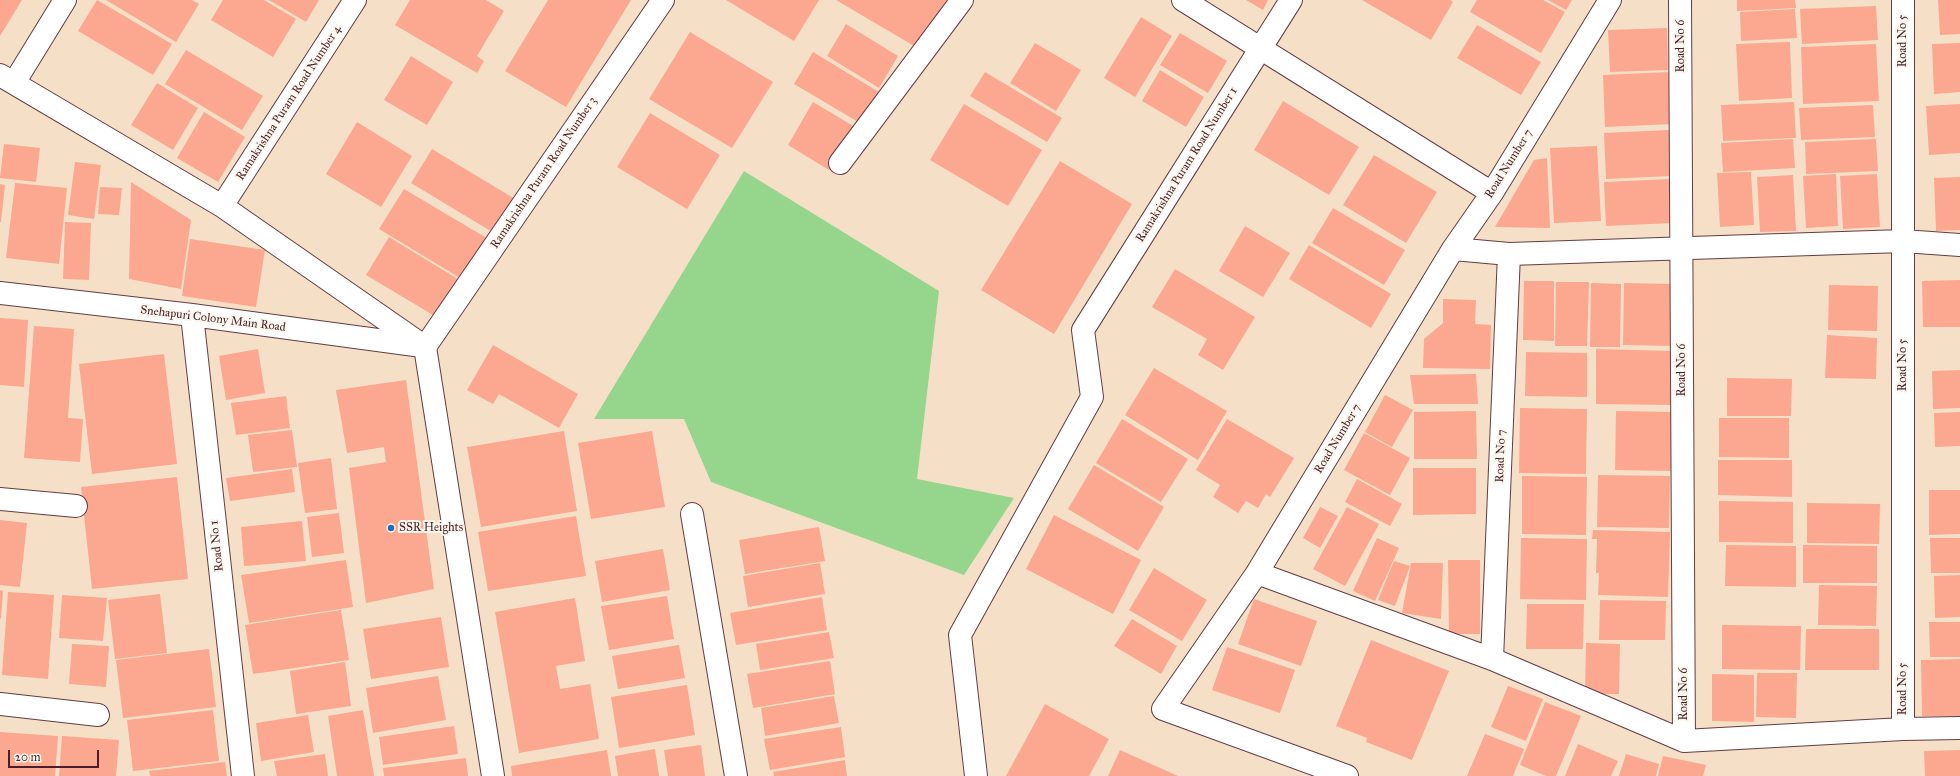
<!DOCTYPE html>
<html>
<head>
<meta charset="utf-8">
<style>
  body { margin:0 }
  #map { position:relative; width:1960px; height:776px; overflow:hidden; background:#f5e0c7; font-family:"IM FELL Great Primer",serif }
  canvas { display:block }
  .scale { position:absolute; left:8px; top:750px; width:91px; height:18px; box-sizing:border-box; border:2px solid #4a1f2b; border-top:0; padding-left:5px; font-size:12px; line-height:14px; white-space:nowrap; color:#4a1f2b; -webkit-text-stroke:3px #fbf7ec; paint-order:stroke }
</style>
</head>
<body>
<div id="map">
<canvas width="1960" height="776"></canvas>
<div class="scale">20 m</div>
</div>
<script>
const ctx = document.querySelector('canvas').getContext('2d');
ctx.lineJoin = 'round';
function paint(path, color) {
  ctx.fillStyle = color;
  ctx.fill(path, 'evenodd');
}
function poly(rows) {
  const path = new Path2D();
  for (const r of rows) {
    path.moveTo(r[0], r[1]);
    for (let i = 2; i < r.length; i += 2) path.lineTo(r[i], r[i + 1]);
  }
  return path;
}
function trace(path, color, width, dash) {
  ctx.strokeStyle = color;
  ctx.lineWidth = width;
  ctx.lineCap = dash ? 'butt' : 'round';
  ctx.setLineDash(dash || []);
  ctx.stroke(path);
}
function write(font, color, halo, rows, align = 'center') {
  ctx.font = font + ' "IM FELL Great Primer",serif';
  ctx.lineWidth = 4;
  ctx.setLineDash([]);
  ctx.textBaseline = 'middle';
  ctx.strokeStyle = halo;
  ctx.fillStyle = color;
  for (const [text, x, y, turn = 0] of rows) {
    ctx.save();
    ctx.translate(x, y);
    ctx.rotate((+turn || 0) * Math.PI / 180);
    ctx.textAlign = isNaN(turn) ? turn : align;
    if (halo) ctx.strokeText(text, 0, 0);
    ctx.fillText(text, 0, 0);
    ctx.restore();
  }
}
paint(poly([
  [744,171,939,291,917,479,1014,498,964,575,711,482,684,419,594,419]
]), '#96d68c');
paint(poly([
  [0,0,22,0,0,36],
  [97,0,172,44,153,75,78,31],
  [106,0,192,0,199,4,176,42],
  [223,0,264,0,296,19,273,57,211,20],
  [269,0,319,0,306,22],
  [410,0,486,0,504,11,477,56,484,61,477,73,395,25],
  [548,0,631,0,566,107,505,71],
  [726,0,819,0,794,41],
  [836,0,951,0,921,50],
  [1246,0,1268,0,1263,10],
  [1362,0,1450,0,1453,2,1431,40],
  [1477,0,1543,0,1565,12,1541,53,1470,12],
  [1548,0,1572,0,1566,10],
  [1737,0,1795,0,1796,8,1737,11],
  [1938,0,1960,0,1960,34,1940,35],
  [1876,6,1878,40,1802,44,1800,9],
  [1795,9,1797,38,1741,41,1740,12],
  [1141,17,1172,36,1135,97,1104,78],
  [846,24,898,56,879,88,827,56],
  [1477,25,1541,62,1521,95,1457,58],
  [1667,28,1668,70,1610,72,1608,30],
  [690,32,773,82,732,148,649,99],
  [1180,33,1227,61,1208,93,1160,65],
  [1790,42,1792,98,1739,101,1736,44],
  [1035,43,1081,70,1056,111,1010,83],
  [1960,43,1960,92,1934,94,1932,44],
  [1876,44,1879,101,1803,104,1801,47],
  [186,50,263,96,242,130,165,84],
  [813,52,884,95,865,126,794,84],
  [411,56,453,82,427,125,384,100],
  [1160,70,1204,97,1186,127,1142,101],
  [985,72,1062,118,1047,142,970,96],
  [1670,72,1673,124,1605,127,1603,75],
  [157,83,198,108,173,150,131,125],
  [1283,101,1359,147,1329,195,1254,150],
  [813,102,855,127,829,170,788,145],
  [1794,102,1796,138,1723,141,1721,105],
  [964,104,1042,150,1008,206,930,160],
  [1960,104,1960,153,1929,155,1926,106],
  [1873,105,1875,137,1801,140,1799,108],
  [204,112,245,137,218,182,177,158],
  [650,113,720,155,687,209,617,167],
  [357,122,412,156,381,207,326,174],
  [1669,130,1671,176,1606,179,1604,133],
  [1793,139,1795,168,1723,172,1721,143],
  [1876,139,1878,171,1806,174,1805,142],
  [4,144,40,148,36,182,0,178],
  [1597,146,1601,221,1554,223,1550,148],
  [432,149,520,202,499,236,411,183],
  [1374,155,1437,192,1406,243,1343,205],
  [1547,158,1550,228,1495,227,1534,160],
  [1060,161,1132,204,1054,334,981,290],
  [75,162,101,165,94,219,68,215],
  [1751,172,1754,225,1720,227,1717,173],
  [1836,174,1838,226,1806,228,1803,176],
  [1877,174,1880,227,1843,229,1840,176],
  [1793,175,1796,231,1760,232,1757,177],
  [1960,177,1960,230,1936,231,1934,178],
  [1671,179,1673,223,1606,226,1604,182],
  [131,182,191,220,181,289,129,279],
  [15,183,67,188,59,264,6,258],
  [0,184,5,185,1,222,0,222],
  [100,187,122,188,119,215,98,214],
  [404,189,490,240,465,281,379,229],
  [1333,208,1405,250,1384,285,1312,243],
  [65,222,91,223,89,280,63,279],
  [1245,226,1290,253,1263,297,1219,271],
  [389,237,461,281,438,318,366,275],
  [190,239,265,250,256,307,182,296],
  [1309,245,1391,294,1371,328,1289,279],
  [1175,269,1255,317,1223,370,1198,355,1207,339,1152,307],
  [1960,280,1960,327,1923,327,1922,281],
  [1524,281,1554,281,1554,341,1523,340],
  [1556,282,1589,282,1587,346,1555,346],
  [1591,283,1621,284,1620,347,1590,347],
  [1624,283,1673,284,1673,346,1623,345],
  [1829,285,1878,286,1877,331,1828,330],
  [1443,299,1476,300,1475,324,1491,325,1490,369,1423,368,1424,339,1443,323],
  [0,318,28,320,24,387,0,385],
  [34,326,74,329,68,418,83,419,80,462,24,458],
  [1827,335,1877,338,1876,379,1825,378],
  [493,345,578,394,559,428,499,394,493,404,467,390],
  [258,349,265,393,226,400,219,356],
  [1596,349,1672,351,1671,405,1596,404],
  [1526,352,1587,353,1587,397,1525,396],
  [164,354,177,464,92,474,79,364],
  [1154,368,1227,411,1198,460,1125,415],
  [1960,370,1960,408,1933,409,1932,371],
  [1476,374,1478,404,1414,404,1410,375],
  [1727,378,1792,379,1791,416,1727,416],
  [406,380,434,589,366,603,349,468,386,462,384,447,347,453,336,390],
  [1385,395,1413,410,1392,447,1365,432],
  [286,396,290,428,236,435,231,403],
  [1520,408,1587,409,1586,474,1519,473],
  [1476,411,1477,459,1414,459,1414,412],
  [1616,411,1672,412,1671,471,1615,470],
  [1960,412,1960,446,1935,447,1934,413],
  [1719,418,1789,418,1789,458,1719,457],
  [1122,419,1188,459,1161,502,1096,463],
  [1227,419,1294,458,1270,497,1266,494,1258,508,1246,501,1238,513,1213,497,1220,485,1196,470],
  [292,430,297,467,253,472,248,435],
  [564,431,577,511,481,527,467,447],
  [652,431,665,507,591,519,578,443],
  [1364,433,1410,458,1390,495,1344,470],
  [331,458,337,509,305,513,298,463],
  [1718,460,1792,460,1792,497,1718,495],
  [1094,465,1164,507,1138,551,1068,509],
  [1413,468,1476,468,1476,514,1413,515],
  [292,469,295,492,230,501,226,478],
  [1598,475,1670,476,1669,528,1597,527],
  [1522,476,1587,477,1586,535,1522,534],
  [177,477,188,579,92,589,81,487],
  [1357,479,1402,504,1390,526,1345,502],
  [1929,490,1960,490,1960,534,1929,535],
  [1719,501,1793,502,1793,543,1719,542],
  [1807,503,1880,504,1879,544,1807,543],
  [1320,507,1338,516,1320,548,1303,538],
  [1347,507,1379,524,1345,586,1313,569],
  [339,513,344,553,312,557,307,517],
  [1054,515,1141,560,1113,614,1026,569],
  [576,516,586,576,488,591,478,532],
  [0,520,27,523,20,587,0,585],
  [302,521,306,561,244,566,241,527],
  [819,527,825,561,745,574,739,540],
  [1593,530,1670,532,1668,597,1598,595,1599,573,1596,573,1597,539,1592,539],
  [1377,538,1399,548,1375,601,1353,591],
  [1521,538,1587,539,1586,600,1520,599],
  [1930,538,1960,538,1960,573,1931,573],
  [1726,545,1796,546,1796,587,1725,586],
  [1803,545,1877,546,1877,583,1803,583],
  [663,549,670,590,602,602,595,561],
  [346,560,353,607,249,623,241,575],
  [1448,560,1480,560,1480,634,1449,634],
  [1394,561,1410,566,1395,606,1378,600],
  [820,563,825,594,748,607,743,576],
  [1411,563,1443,563,1441,619,1402,613],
  [1154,568,1207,600,1182,641,1129,610],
  [1960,575,1960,617,1935,618,1934,576],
  [1819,585,1877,586,1876,626,1818,625],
  [0,590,3,591,1,619,0,618],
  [8,592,54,595,48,679,2,675],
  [160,594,167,653,115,659,108,600],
  [62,595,107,598,103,641,59,638],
  [667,596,674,639,609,650,601,606],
  [822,597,827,630,736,645,730,613],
  [575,598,585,661,556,666,560,689,590,684,599,739,519,753,495,612],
  [1254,599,1317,621,1301,666,1238,644],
  [1600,600,1666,601,1665,640,1599,640],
  [1527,604,1584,604,1583,649,1526,649],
  [341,610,349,660,253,674,245,625],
  [441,617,449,667,371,679,363,629],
  [1132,619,1177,646,1161,674,1114,646],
  [1929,622,1960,622,1960,657,1930,657],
  [1722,625,1801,626,1800,670,1722,669],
  [1806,629,1879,629,1879,670,1805,670],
  [829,632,834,658,760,670,756,644],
  [1371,640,1449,671,1412,760,1366,742,1367,738,1336,726],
  [1586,643,1620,644,1619,694,1585,694],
  [72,644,109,646,106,687,69,684],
  [679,645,685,678,618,689,612,656],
  [1227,647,1295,670,1280,713,1212,690],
  [209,649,216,707,123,718,116,660],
  [1960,659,1960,716,1922,716,1921,660],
  [830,661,835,694,753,708,747,674],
  [345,662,351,706,296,714,290,671],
  [1757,673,1797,673,1796,718,1756,717],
  [1712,674,1754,675,1754,722,1712,721],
  [438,676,446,720,373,733,366,688],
  [687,685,695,735,619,748,611,697],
  [1508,686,1543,699,1526,741,1491,727],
  [834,696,839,723,765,736,761,708],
  [1545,702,1581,716,1556,776,1546,776,1520,765],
  [1045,704,1109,739,1089,776,1006,776],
  [213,710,219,761,133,771,127,720],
  [363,710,374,776,337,776,328,716],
  [308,715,314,752,261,761,256,723],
  [454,726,458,754,383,765,379,737],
  [841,727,845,757,770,770,764,739],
  [0,732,58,736,55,776,0,776],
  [1485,734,1524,749,1513,776,1467,776],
  [62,736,119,740,116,776,59,776],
  [1578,744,1618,761,1611,776,1565,776],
  [701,745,705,776,668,776,664,750],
  [655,749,659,776,618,776,615,756],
  [607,750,611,776,512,776,511,766],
  [1120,750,1178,776,1108,776],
  [1960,750,1960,776,1925,776,1924,751],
  [325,754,328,776,277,776,274,761],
  [1626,754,1659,764,1656,776,1619,776],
  [1663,756,1706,765,1703,776,1658,776],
  [466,758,468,776,384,776,383,768],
  [845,760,847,776,774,776,773,772],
  [225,762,227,776,150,776,149,771]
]), '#fca790');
const minor = poly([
  [1183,0,1492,193],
  [1680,0,1684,741],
  [1903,0,1903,729],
  [0,75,222,206,425,347,493,776],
  [14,83,65,0],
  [840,163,962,0],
  [222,206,355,0],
  [1453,249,1509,254,1903,241,1960,245],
  [0,293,192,315,422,346],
  [192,315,243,776],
  [425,347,663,0],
  [0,499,76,506],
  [692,514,736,776],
  [1257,573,1492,659,1684,741,1903,729,1960,728],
  [1492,659,1509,254],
  [0,704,98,715],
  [976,776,960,635,1092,397,1083,330,1291,0],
  [1347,776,1163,709,1257,573,1453,249,1492,193,1610,0]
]);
trace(minor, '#643c42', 24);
trace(minor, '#fff', 22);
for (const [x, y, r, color] of [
  [391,528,4,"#1f6fb2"]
]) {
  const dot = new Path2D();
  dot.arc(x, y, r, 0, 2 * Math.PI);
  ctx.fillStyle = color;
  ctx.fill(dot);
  trace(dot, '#fbf7ec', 1.5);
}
write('12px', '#4a1f2b', '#fbf7ec', [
  ["Road No 5",1903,41,-90],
  ["Road No 6",1681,46,-90],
  ["Ramakrishna Puram Road Number 4",289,103,-57],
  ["Road Number 7",1509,164,-58],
  ["Ramakrishna Puram Road Number 1",1187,165,-58],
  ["Ramakrishna Puram Road Number 3",544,173,-56],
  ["Snehapuri Colony Main Road",213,319,7],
  ["Road No 5",1903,365,-90],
  ["Road No 6",1682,370,-90],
  ["Road Number 7",1338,439,-59],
  ["Road No 7",1501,456,-88],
  ["Road No 1",217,546,-96],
  ["Road No 5",1903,689,-90],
  ["Road No 6",1684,694,-90]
]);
write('12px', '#4a1f2b', '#fbf7ec', [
  ["SSR Heights",399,528]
], 'left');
</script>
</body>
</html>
